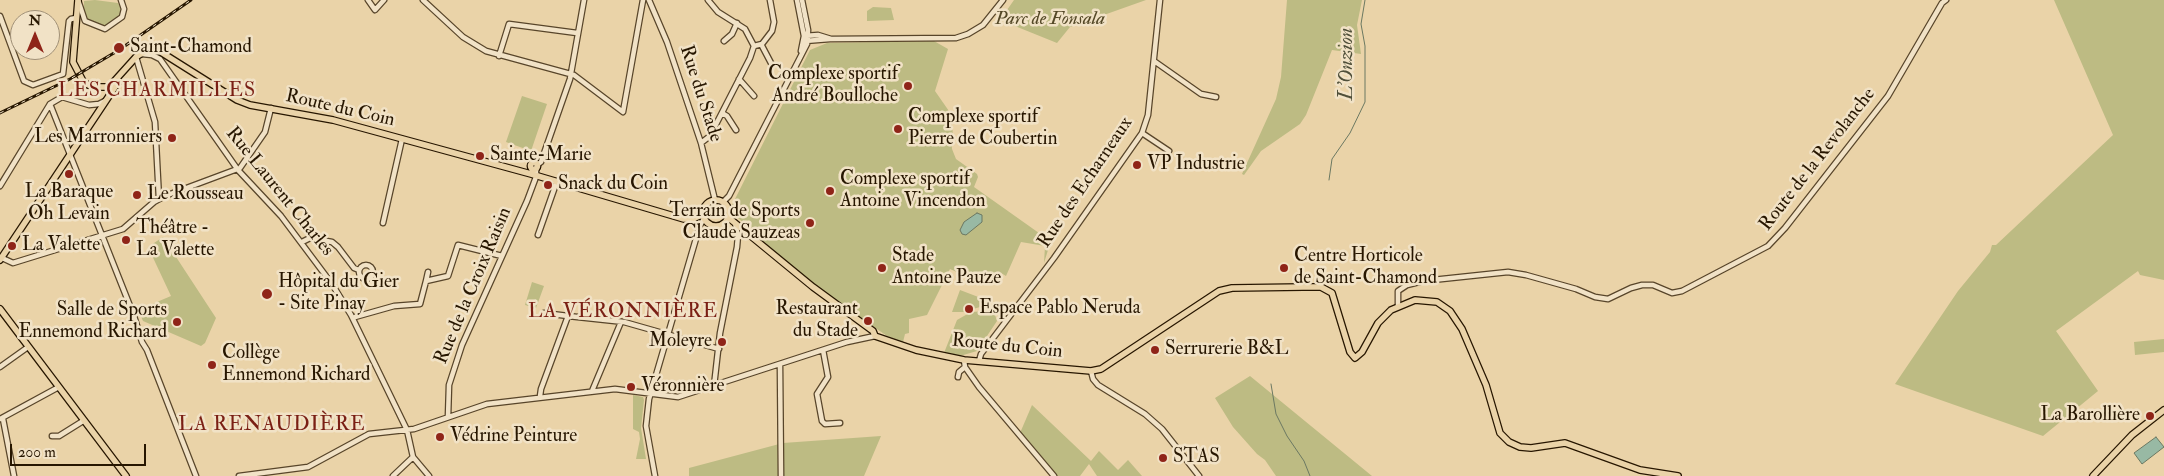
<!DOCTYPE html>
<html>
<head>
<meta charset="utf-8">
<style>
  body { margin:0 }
  #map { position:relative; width:2164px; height:476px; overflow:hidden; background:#ead3a8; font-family:"IM FELL Double Pica",serif }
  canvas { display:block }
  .north { position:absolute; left:10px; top:10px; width:50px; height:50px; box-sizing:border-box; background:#f1e2c6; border:1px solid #a09077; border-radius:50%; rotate:0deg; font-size:14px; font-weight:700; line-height:20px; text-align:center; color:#271600 }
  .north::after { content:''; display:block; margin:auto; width:18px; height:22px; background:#8f2418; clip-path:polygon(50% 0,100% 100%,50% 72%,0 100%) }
  .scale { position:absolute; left:10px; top:444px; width:136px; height:22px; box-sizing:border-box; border:2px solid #271600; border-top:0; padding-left:6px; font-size:15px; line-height:18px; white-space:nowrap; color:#271600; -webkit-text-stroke:4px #f1e2c6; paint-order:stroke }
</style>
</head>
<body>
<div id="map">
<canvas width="2164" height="476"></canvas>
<div class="north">N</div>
<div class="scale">200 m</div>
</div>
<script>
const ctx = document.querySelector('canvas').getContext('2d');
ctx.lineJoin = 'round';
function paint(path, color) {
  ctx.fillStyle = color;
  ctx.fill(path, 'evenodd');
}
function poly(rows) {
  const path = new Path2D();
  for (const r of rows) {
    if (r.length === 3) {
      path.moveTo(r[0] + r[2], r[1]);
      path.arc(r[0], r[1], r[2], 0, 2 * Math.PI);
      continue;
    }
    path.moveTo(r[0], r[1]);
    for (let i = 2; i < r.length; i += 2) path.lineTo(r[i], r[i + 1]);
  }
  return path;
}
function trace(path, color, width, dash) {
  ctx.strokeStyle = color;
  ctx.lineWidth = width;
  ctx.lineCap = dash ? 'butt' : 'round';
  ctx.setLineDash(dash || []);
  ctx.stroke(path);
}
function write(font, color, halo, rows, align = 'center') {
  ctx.font = font + ' "IM FELL Double Pica",serif';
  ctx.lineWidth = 5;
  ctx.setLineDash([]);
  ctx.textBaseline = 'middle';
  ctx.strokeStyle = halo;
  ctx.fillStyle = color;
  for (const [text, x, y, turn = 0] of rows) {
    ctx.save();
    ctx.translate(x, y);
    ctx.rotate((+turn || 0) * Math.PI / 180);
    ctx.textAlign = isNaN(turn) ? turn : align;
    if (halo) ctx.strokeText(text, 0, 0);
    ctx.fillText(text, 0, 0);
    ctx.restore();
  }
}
paint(poly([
  [95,0,118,3,122,10,122,16,104,27,88,22,84,15,84,1],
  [1014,0,1146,0,1070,27,1057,43,1000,20],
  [1287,0,1362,0,1357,25,1361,54,1332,50,1306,115,1300,124,1261,151,1244,175,1242,174,1276,99,1281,77],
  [2054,0,2164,0,2164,280,2140,275,2138,271,2056,331,2098,391,2043,436,1895,384,1958,291,1990,252,1992,245,1996,245,2113,135],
  [873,7,891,8,894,20,867,21,867,11],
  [934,41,948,49,935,91,951,114,953,136,951,136,952,149,956,159,977,174,978,177,974,187,1046,238,1044,241,1048,244,1048,250,1044,263,1045,246,1021,242,1006,276,1001,273,986,276,984,281,986,285,950,269,927,315,909,319,909,333,905,334,903,342,887,336,806,280,738,218,732,205,810,50,827,43],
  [522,96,547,104,531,151,506,142],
  [163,237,216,318,205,343,201,346,143,321,138,310,171,296,148,247],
  [532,282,544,286,536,308,525,305],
  [960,290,981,298,980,307,963,312,952,312],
  [988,311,994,312,997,321,977,351,960,356,944,353,957,320,971,312],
  [2164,339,2164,352,2135,355,2134,342],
  [1250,376,1372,476,1276,476,1265,460,1257,454,1233,427,1215,398],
  [633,395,643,397,644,400,641,428,646,459,636,459,640,439,639,432,633,429],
  [1032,405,1091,461,1099,451,1118,470,1128,460,1142,476,1097,476,1089,464,1080,476,1057,476,1020,433],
  [881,436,864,476,689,476,689,468,783,443]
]), '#bdbb83');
const water = poly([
  [977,213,982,215,982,222,966,235,962,234,960,230,964,222,977,213],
  [2156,437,2164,447,2142,464,2134,453,2156,437]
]);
paint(water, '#98b9a4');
trace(water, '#6b7862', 1);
trace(poly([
  [1329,180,1332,159,1350,133,1365,102,1365,46,1361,24,1365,0],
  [1271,384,1276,414,1287,436,1304,461,1310,476]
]), '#6b7862', 1);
const minor = poly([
  [78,0,85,21,105,29,122,17,124,9,121,0],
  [368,0,375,10,384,0],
  [423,0,463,37,486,51,574,75,623,112,643,0],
  [649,0,667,42,701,143,715,200],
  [708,0,718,12,745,29,754,46],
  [797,0,804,36,801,51],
  [0,16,24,81,33,85,63,74,69,21,71,19,76,18],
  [804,36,818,35,831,39,956,38,968,34,983,25,1003,0],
  [724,41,732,34,737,23],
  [805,41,830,39],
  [761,44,771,63],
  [142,54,152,55,160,59,238,170,281,216,332,284,351,315,407,430,413,457,429,476],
  [499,56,509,24,577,33],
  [136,57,155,122,159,199],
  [1154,61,1201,94,1216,97],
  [739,79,754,96],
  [50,104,134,316,142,342,147,350,196,476],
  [722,113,727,116,736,130],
  [1142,133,1169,151],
  [701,143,710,136,750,58,754,46,762,44,772,31,774,22,770,0],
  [537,165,541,162,570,79,584,0],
  [0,186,50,104,62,97,89,105,99,104,105,101],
  [723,202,729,196,807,44,808,30,802,0],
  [383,223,402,139],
  [538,235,557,181],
  [302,242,310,238,332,242,338,247,354,268,359,270],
  [0,257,13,263,123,229,154,202,165,196,240,168,265,132,271,108],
  [366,272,7],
  [426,281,428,272],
  [1398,305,1398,291,1407,285,1423,281,1508,272,1526,275,1576,289,1595,297,1608,299,1631,288,1642,285,1653,285,1672,293,1682,291,1768,246,1785,228,1888,96,1942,3,1946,0],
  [544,313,568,316],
  [355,317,394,306,420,304,426,281,448,276,458,245,502,256],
  [823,350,828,377,817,394,822,421,825,424,840,423],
  [964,360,965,367,979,387,1054,476],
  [979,361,981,354,1054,258,1142,133,1148,115,1160,0],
  [780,365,781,476],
  [0,367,28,347],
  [1091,371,1093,379,1098,385,1145,414,1162,429,1199,476],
  [958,377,959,372,965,367],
  [714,386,720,333,737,247,738,235,735,223],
  [592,391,621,322],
  [540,396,541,389,568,316,624,322,719,349],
  [448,417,449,385,462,345,527,201,536,177,536,168],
  [0,419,57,388],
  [3,419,14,476],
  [52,436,59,436,83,421],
  [239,476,308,467,369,434,414,429,487,404,615,389,678,397,847,342,875,336],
  [393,476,413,457],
  [655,476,646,426,649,399,700,225,704,219]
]);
const major = poly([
  [78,0,73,62,84,83,93,87,109,87,136,57,147,50,156,49,237,100,250,105,333,120,531,174,684,219,693,219,703,214],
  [534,166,3.5],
  [716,213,13],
  [729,218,813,287,873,331,875,336,916,350,964,360,1091,371,1101,369,1219,291,1232,288,1303,287,1321,287,1332,293,1350,352,1355,358,1362,352,1378,323,1391,310,1415,300,1437,302,1450,311,1462,329,1486,385,1500,433,1509,442,1520,447,1531,448,1565,443,1640,470,1678,476],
  [0,260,119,81],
  [0,309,126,476],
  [2093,476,2132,435,2164,410]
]);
trace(minor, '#58452a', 7);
trace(major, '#271600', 8);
trace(minor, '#f1e2c6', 4.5);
trace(major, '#ead3a8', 5.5);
const rail = poly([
  [0,113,70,79,119,50,191,0]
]);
trace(rail, '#271600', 3);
trace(rail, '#f1e2c6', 1, [4]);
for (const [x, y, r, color] of [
  [119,48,6,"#8f2418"],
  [908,86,5,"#8f2418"],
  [898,129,5,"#8f2418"],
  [172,138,5,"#8f2418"],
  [480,156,5,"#8f2418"],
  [1137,165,5,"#8f2418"],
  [69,174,5,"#8f2418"],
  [548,185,5,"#8f2418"],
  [830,191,5,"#8f2418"],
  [137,195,5,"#8f2418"],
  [810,223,5,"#8f2418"],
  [126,240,5,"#8f2418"],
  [12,246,5,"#8f2418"],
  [882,268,5,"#8f2418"],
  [1284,268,5,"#8f2418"],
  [267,294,6,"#8f2418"],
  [969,309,5,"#8f2418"],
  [868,321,5,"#8f2418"],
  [177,322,5,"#8f2418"],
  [722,342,5,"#8f2418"],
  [1155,350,5,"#8f2418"],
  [212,365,5,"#8f2418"],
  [631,387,5,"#8f2418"],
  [2150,416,5,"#8f2418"],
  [440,437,5,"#8f2418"],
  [1163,458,5,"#8f2418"]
]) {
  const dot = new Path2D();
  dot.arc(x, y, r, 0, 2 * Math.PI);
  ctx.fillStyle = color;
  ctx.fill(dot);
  trace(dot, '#f1e2c6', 2);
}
write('italic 19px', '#544827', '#f1e2c6', [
  ["Parc de Fonsala",1050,20]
]);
write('19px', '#271600', '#f1e2c6', [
  ["Saint-Chamond",130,48],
  ["Complexe sportif",898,75,"right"],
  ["André Boulloche",898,97,"right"],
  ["Complexe sportif",908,118],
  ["Pierre de Coubertin",908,140],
  ["Les Marronniers",162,138,"right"],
  ["Sainte-Marie",490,156],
  ["VP Industrie",1147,165],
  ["Complexe sportif",840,180],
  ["Antoine Vincendon",840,202],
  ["Snack du Coin",558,185],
  ["La Baraque",69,193,"center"],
  ["Oh Levain",69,215,"center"],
  ["Le Rousseau",147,195],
  ["Terrain de Sports",800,212,"right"],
  ["Claude Sauzeas",800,234,"right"],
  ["Théâtre -",136,229],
  ["La Valette",136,251],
  ["La Valette",22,246],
  ["Stade",892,257],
  ["Antoine Pauze",892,279],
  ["Centre Horticole",1294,257],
  ["de Saint-Chamond",1294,279],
  ["Hôpital du Gier",278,283],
  ["- Site Pinay",278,305],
  ["Espace Pablo Neruda",979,309],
  ["Restaurant",858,310,"right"],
  ["du Stade",858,332,"right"],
  ["Salle de Sports",167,311,"right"],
  ["Ennemond Richard",167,333,"right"],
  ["Moleyre",712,342,"right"],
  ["Serrurerie B&L",1165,350],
  ["Collège",222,354],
  ["Ennemond Richard",222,376],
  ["Véronnière",641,387],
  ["La Barollière",2140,416,"right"],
  ["Védrine Peinture",450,437],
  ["STAS",1173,458]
], 'left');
write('19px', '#271600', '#f1e2c6', [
  ["Rue du Stade",700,94,72],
  ["Route du Coin",340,109,13],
  ["Route de la Revolanche",1818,160,-52],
  ["Rue des Echarneaux",1086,183,-56],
  ["Rue Laurent Charles",279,192,51],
  ["Rue de la Croix Raisin",474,286,-67],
  ["Route du Coin",1007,347,6]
]);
write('italic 20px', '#4f4f39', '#f1e2c6', [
  ["L'Onzion",1348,64,-90]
]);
ctx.letterSpacing = '1px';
write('20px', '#7a1f14', '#f1e2c6', [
  ["LES CHARMILLES",157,92],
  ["LA VÉRONNIÈRE",623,313],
  ["LA RENAUDIÈRE",272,426]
]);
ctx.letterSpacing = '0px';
</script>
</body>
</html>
